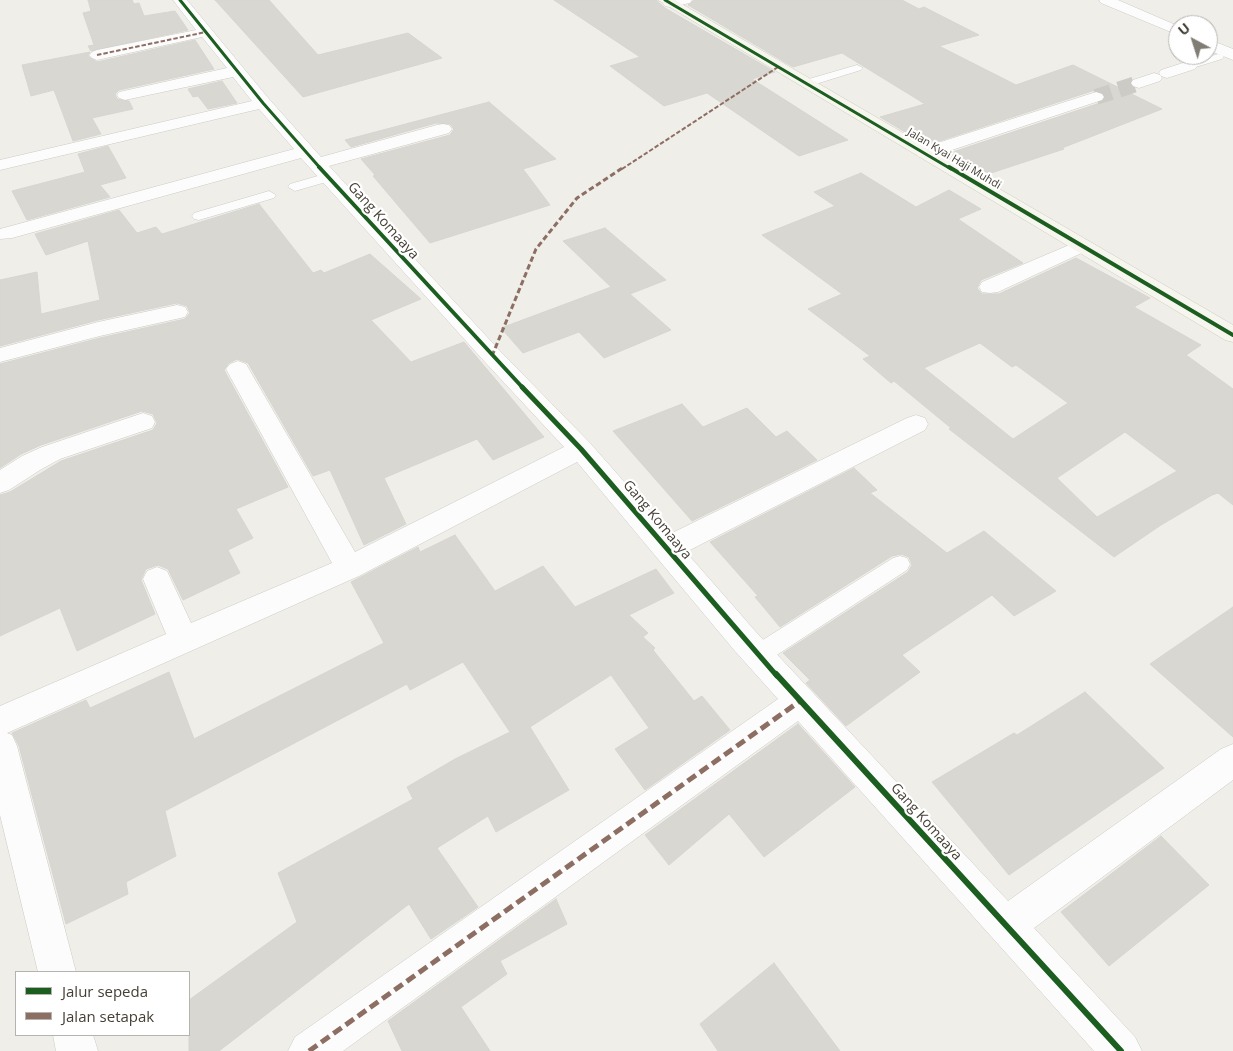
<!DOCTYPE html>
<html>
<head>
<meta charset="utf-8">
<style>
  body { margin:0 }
  #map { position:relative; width:1233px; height:1051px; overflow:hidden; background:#efeee9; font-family:"Open Sans",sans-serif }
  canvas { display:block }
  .legend { position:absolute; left:15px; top:971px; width:175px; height:65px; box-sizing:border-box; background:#fff; border:1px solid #b5b3af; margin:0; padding:6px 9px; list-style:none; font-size:15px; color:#454036 }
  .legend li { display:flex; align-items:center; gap:10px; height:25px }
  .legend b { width:25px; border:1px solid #b5b3af }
  .north { position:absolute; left:1168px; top:15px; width:50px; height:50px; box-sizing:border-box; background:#fff; border:1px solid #b5b3af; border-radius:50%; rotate:320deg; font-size:14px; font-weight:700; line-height:20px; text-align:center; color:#454036 }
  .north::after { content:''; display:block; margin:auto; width:18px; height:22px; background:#807d75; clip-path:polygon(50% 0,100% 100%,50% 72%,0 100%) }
</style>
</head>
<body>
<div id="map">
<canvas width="1233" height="1051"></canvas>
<ul class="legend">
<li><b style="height:6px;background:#1b5e20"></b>Jalur sepeda</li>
<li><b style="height:6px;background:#8d6e63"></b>Jalan setapak</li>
</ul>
<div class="north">U</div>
</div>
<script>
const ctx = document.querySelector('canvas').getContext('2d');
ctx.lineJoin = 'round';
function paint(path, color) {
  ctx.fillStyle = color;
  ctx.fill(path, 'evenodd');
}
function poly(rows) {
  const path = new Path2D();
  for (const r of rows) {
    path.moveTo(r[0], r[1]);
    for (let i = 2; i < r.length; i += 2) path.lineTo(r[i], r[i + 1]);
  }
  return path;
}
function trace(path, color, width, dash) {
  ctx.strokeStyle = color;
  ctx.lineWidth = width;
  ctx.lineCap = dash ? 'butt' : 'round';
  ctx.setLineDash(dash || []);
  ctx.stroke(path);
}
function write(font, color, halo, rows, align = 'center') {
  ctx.font = font + ' "Open Sans",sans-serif';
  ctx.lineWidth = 4.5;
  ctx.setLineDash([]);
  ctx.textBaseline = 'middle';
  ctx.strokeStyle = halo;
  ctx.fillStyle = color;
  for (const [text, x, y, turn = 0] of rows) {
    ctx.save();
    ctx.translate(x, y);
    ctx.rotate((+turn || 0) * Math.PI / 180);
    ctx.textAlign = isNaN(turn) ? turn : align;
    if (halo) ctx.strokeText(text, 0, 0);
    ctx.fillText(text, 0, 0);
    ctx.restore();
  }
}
const building = poly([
  [88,0,132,0,134,4,139,3,144,16,175,11,188,30,91,51,88,46,94,45,83,13,91,11,88,0],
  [215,0,269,0,318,55,408,33,442,58,303,97,215,0],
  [554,0,656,0,665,8,775,72,752,79,848,140,799,156,707,93,664,106,610,66,640,57,554,0],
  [694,0,902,0,919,9,924,7,979,35,939,46,1016,85,1073,65,1162,109,1062,148,1064,149,982,176,944,155,1103,102,1106,98,1104,93,1095,90,927,145,880,117,925,104,842,53,793,67,688,5,694,0],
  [195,40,214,69,119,90,115,94,117,99,129,101,133,109,92,118,101,134,73,141,54,90,31,96,22,65,90,52,88,56,97,62,195,40],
  [222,81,237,103,208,109,198,96,193,97,188,89,222,81],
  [489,102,556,159,523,169,550,205,430,243,373,176,375,175,361,159,450,135,454,129,450,124,436,123,351,147,345,140,489,102],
  [108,146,126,178,100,185,110,197,27,220,12,191,85,172,78,154,108,146],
  [861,173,916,207,949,190,981,209,958,219,1023,263,981,280,977,288,982,294,999,294,1076,258,1150,298,1134,307,1201,345,1186,355,1233,389,1233,505,1218,493,1212,495,1161,525,1114,557,949,429,951,428,894,381,891,383,863,359,870,356,808,309,842,294,762,235,835,206,814,192,861,173],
  [980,343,1012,367,1016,365,1068,403,1013,439,924,368,980,343],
  [1125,432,1177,471,1097,517,1057,478,1125,432],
  [259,204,313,273,321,270,324,273,370,254,421,299,371,320,411,362,464,342,544,437,493,460,477,439,384,478,406,524,364,545,330,470,313,476,248,363,237,359,229,363,224,370,288,487,236,509,253,538,228,550,240,573,183,600,168,569,158,565,146,569,141,580,155,614,77,651,60,608,0,636,0,495,10,492,61,461,153,430,157,423,153,414,142,411,41,445,21,454,0,468,0,364,100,338,185,319,190,313,187,306,177,303,98,320,0,346,0,280,37,272,41,314,100,300,88,241,46,255,35,234,119,210,137,233,156,227,162,234,259,204],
  [605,228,666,280,630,294,671,330,604,358,579,332,523,353,501,328,611,287,563,241,605,228],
  [682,404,703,427,747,408,776,437,787,431,817,460,692,521,613,431,682,404],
  [854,468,877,490,870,493,947,553,984,531,1056,591,1014,616,992,595,902,655,920,672,846,726,806,683,810,680,783,653,908,572,912,565,909,557,901,554,892,556,780,627,755,597,758,596,710,542,854,468],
  [455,535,495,591,543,566,575,607,656,569,674,593,629,615,648,633,643,637,655,648,653,650,694,701,702,696,730,730,645,790,615,749,649,728,611,675,530,727,569,790,496,832,488,816,437,848,478,907,431,939,409,904,219,1051,189,1051,189,1000,297,922,278,873,413,799,407,787,455,759,510,732,463,662,410,690,407,684,165,811,176,856,126,882,128,894,66,924,19,746,12,733,86,700,90,708,169,672,194,739,384,643,351,582,418,547,420,552,455,535],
  [1233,607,1233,737,1150,664,1233,607],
  [1085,692,1164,768,1009,875,932,782,1014,733,1017,735,1085,692],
  [798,724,855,787,764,857,729,814,669,865,645,835,798,724],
  [1161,836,1209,885,1109,966,1061,912,1161,836],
  [556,899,567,924,500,961,507,974,461,1007,490,1051,402,1051,388,1021,556,899],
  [774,963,840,1051,718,1051,700,1024,774,963]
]);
paint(building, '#d9d7d2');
trace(building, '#d7d5cf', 1);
trace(poly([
  [1096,97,1139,83]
]), '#cdcbc5', 16, [16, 8]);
const lane = poly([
  [1218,54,1222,55,1224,57,1222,59,1189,69,1183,66,1185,64,1218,54],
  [857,65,863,68,861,70,806,87,800,83,802,81,857,65],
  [328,173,333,174,335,177,333,180,295,191,288,187,290,184,328,173],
  [269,191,276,195,274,198,199,220,194,219,192,216,194,213,269,191],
  [900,556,907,558,910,564,907,570,766,662,758,665,750,662,747,655,750,648,893,558,900,556]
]);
const street = poly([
  [173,0,187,0,269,99,321,157,437,125,443,124,449,125,452,129,449,133,329,166,500,351,590,443,670,534,907,418,916,415,925,418,928,424,925,430,686,552,756,632,1008,901,1221,749,1233,744,1233,780,1034,928,1135,1037,1142,1051,1094,1051,798,721,343,1051,288,1051,295,1037,778,699,734,650,577,462,359,576,7,733,12,735,17,746,76,972,38,972,0,815,0,706,166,634,143,579,147,571,157,567,167,571,191,623,332,563,226,369,230,364,238,361,246,364,355,552,564,447,484,361,301,158,12,238,0,239,0,229,294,149,259,109,0,170,0,160,252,101,233,77,125,100,119,98,117,95,119,92,227,68,202,37,97,60,92,58,89,55,92,52,97,50,196,30,173,0],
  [665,0,692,0,690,3,670,7,665,6,663,3,665,0],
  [1099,0,1118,0,1178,26,1178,35,1101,3,1099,0],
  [1208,39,1233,49,1233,60,1208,50,1208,39],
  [1189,61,1195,63,1197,66,1195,69,1167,78,1161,76,1159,73,1161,70,1189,61],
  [1154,73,1160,75,1162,78,1160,81,1139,88,1133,86,1131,83,1133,80,1154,73],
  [1096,92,1102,94,1104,97,1102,100,931,157,925,158,919,157,916,153,919,149,1096,92],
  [1081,240,1088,242,1091,246,1088,250,998,292,990,293,982,292,979,287,982,282,1081,240],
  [177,305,185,307,188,312,185,317,100,336,0,362,0,348,98,322,177,305],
  [143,413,152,416,155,422,152,428,60,459,40,470,9,490,0,493,0,470,22,456,42,447,143,413],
  [53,1035,93,1035,98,1051,56,1051,53,1035]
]);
const secondary = poly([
  [658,0,675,0,1233,325,1233,342,1225,340,658,0]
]);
trace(lane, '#cccac5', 1);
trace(street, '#cccac5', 1);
trace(secondary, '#ceccc1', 1);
paint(lane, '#fdfcfc');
paint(street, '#fdfcfc');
paint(secondary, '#f6f5ee');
trace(poly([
  [97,55,206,32],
  [622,169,778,67]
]), '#8d6e63', 2, [4.5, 2]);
trace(poly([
  [492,356,536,249,577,198,624,167]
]), '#8d6e63', 3, [5.5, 3]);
trace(poly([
  [309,1051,800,701]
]), '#8d6e63', 5, [10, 5]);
trace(poly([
  [180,0,263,103,321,169],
  [665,0,951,169]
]), '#1b5e20', 3);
trace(poly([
  [319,167,523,388],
  [949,167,1233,335]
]), '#1b5e20', 4);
trace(poly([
  [522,387,581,449,777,676]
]), '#1b5e20', 5);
trace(poly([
  [776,674,1121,1051]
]), '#1b5e20', 6);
write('11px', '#454036', '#fff', [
  ["Jalan Kyai Haji Muhdi",954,159,31]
]);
write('14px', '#454036', '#fff', [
  ["Gang Komaaya",383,221,48],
  ["Gang Komaaya",657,520,50],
  ["Gang Komaaya",926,822,48]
]);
</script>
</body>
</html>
